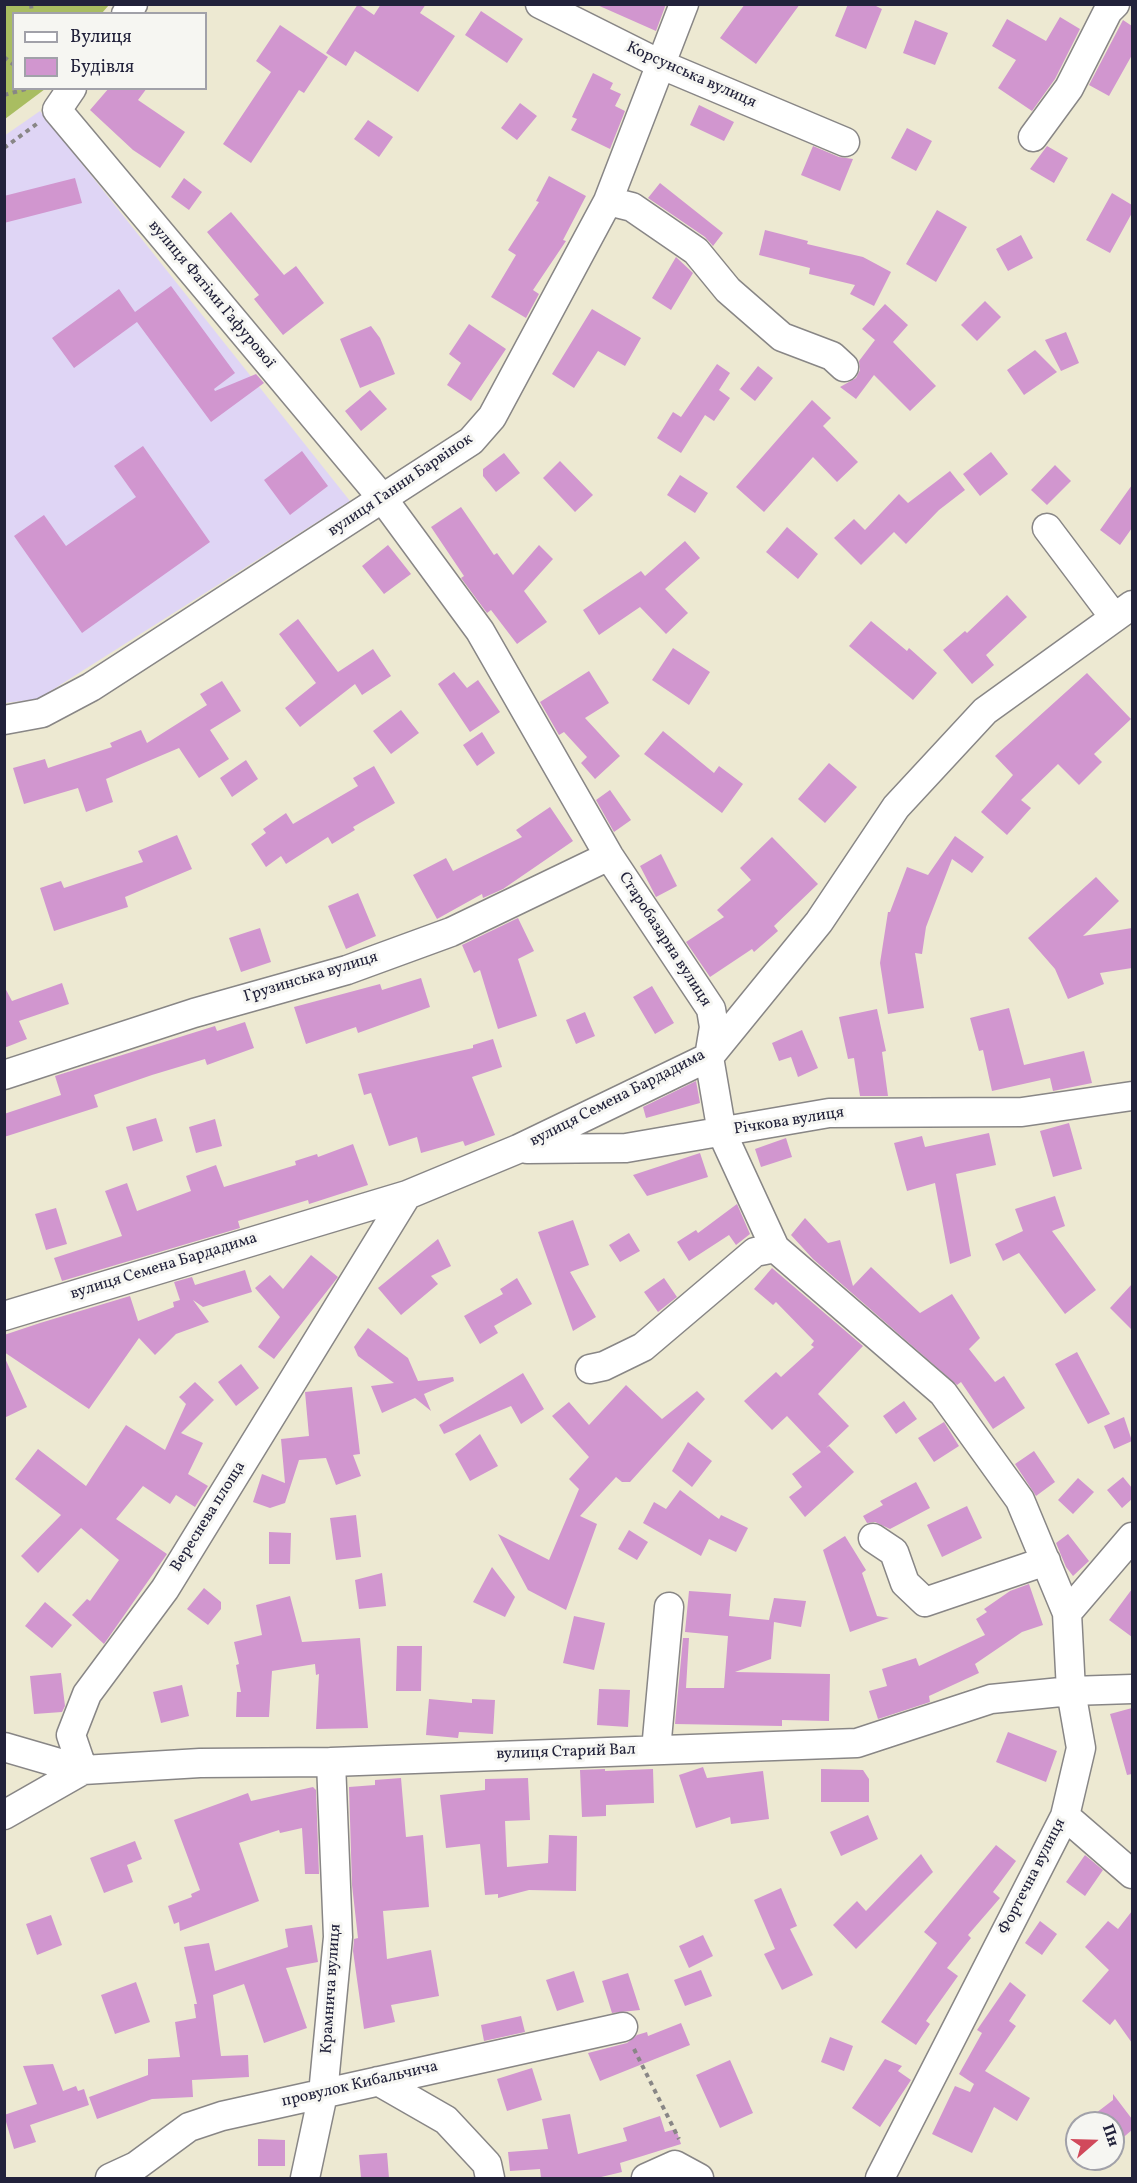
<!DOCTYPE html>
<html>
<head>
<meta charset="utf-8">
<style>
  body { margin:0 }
  #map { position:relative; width:1137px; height:2183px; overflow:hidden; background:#ede9d2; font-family:Vollkorn,serif }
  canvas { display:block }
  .frame { position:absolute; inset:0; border:6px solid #22223b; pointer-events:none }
  .legend { position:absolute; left:12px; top:12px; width:195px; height:78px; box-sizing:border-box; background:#f6f6f2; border:2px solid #a1a1a9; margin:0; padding:8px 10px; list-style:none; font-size:18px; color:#22223b }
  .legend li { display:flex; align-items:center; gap:12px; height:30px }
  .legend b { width:30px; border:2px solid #a1a1a9 }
  .north { position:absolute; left:1065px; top:2111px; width:60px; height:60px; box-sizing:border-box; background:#f6f6f2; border:2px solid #a1a1a9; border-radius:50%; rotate:70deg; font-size:16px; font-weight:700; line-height:24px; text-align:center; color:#22223b }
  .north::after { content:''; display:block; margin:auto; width:21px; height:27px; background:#d1495b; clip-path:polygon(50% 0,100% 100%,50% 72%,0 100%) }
</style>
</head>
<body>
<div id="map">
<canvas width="1137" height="2183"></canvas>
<div class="frame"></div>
<ul class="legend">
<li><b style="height:8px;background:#fff"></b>Вулиця</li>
<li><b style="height:16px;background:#d196cf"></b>Будівля</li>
</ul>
<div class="north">Пн</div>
</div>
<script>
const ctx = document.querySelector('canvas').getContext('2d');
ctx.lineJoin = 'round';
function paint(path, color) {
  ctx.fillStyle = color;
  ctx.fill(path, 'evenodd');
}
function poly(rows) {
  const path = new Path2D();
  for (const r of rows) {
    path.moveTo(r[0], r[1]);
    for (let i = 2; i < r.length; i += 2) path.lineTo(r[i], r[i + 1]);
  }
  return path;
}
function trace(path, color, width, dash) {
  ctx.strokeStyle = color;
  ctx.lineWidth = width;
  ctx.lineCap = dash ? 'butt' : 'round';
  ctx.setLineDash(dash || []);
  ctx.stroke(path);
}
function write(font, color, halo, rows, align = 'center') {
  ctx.font = font + ' Vollkorn,serif';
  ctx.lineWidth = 6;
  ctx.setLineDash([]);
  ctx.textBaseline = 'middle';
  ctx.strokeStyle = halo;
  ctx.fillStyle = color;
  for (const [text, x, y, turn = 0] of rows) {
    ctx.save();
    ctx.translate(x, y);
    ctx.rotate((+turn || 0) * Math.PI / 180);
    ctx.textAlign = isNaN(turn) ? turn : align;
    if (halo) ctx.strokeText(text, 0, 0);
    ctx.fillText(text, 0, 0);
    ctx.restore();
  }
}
paint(poly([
  [40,111,350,501,38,699,5,703,4,136]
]), '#dfd5f5');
paint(poly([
  [5,4,109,5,102,13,14,14,14,88,45,89,5,119]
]), '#a9bd61');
paint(poly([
  [358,4,374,15,381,4,426,4,420,13,455,36,418,92,355,51,346,66,326,53],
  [595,4,666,4,656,31],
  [745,4,800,4,756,64,720,38],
  [848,4,872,4,882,9,866,49,835,36],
  [481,11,523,39,507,63,465,35],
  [1060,17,1080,29,1055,79,1032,111,998,88,1016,60,992,46,1007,19,1046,41],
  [915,20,948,33,935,65,903,53],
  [1123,20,1132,26,1132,55,1109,96,1089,85],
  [280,25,328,57,304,93,299,90,251,163,223,144,271,72,256,61],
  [593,73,613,83,610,89,621,94,615,106,625,111,610,149,571,130,577,119,572,117],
  [109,88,147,88,138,100,185,132,160,168,133,150,90,110],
  [520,103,537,116,517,140,501,128],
  [699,105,734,122,724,141,690,125],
  [368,120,393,137,379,157,354,139],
  [907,128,932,141,916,171,891,158],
  [813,146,839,157,853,159,840,191,801,175],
  [1047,146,1068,158,1054,183,1030,169],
  [549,176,586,196,563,240,566,241,533,290,539,294,526,318,491,297,516,255,508,250,539,202,536,201],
  [75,178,82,203,4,223,4,196],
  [184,178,202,192,189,210,171,197],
  [660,183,723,233,713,246,705,237,648,198],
  [1112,193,1132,205,1132,213,1110,253,1086,240],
  [937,210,967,227,936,282,906,264],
  [231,212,284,275,296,266,324,303,283,335,254,299,259,295,207,232],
  [765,230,808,241,807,244,863,257,891,272,874,306,850,294,855,285,809,274,810,268,759,255],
  [1021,235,1033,258,1008,271,996,249],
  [676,257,693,273,671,310,652,298],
  [171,286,235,373,214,389,215,391,256,374,264,383,211,422,137,322,74,368,52,338,119,289,135,312],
  [985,301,1001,317,977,341,961,325],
  [885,304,908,325,893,342,936,386,910,411,874,375,856,399,840,387,856,378,860,370,859,361,875,340,862,329],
  [592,309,641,338,625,366,598,351,574,388,552,374],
  [469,324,506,349,471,401,447,385,461,363,449,354],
  [371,326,380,338,395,374,360,388,340,339],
  [1066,332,1079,363,1061,371,1045,340],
  [1035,350,1057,372,1024,395,1007,370],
  [717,364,730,373,719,390,730,398,714,421,705,415,681,453,657,438,673,412,681,417],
  [758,366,773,378,755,401,740,389],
  [370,390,387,409,361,431,345,411],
  [812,400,831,418,823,426,858,462,837,482,813,457,764,512,736,487],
  [143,446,210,542,82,633,14,536,44,515,66,546,136,497,114,466],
  [302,451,328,486,290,515,264,480],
  [991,452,1008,474,980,496,963,474],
  [504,453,520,473,496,492,483,476,483,469],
  [560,461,593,495,575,512,543,478],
  [1055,465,1071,481,1047,505,1031,490],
  [950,471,965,490,939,510,906,544,894,532,861,565,834,538,854,519,865,530,899,494,908,503],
  [680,475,708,493,695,513,667,495],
  [1132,485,1132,528,1120,545,1100,530],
  [461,507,494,555,497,553,513,575,539,545,553,559,524,591,547,622,517,644,491,610,487,613,461,578,464,576,431,527],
  [787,527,818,554,798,579,766,552],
  [685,541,700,558,665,589,688,613,666,634,640,607,599,635,583,610,641,571,645,576],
  [388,545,411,574,384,594,362,566],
  [1007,595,1027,617,986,655,994,665,972,684,943,650,965,631,967,633],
  [298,619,338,672,373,649,391,676,362,695,355,684,300,727,285,708,316,683,279,634],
  [871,621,907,651,909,648,937,673,913,700,849,646],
  [673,648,710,672,689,705,652,680],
  [589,671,609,703,585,718,620,756,595,779,581,763,587,757,564,732,559,735,540,702],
  [454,672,467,688,478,680,500,712,470,732,438,684],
  [1087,673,1131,719,1094,754,1102,762,1079,785,1058,764,1021,800,1031,808,1007,835,981,812,1013,775,995,756],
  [222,681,241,711,210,730,229,759,199,778,179,748,106,779,113,802,86,812,78,788,24,804,13,768,45,759,48,768,112,747,110,743,141,730,147,743,207,705,200,694],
  [401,710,419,733,391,754,373,731],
  [663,731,714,773,719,766,743,784,722,813,644,754],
  [482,732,495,753,477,766,463,745],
  [246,760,258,779,232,797,220,778],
  [829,763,857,787,825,823,798,799],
  [374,766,395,803,353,827,355,830,332,844,328,837,286,864,281,856,266,867,251,844,266,833,263,829,286,813,293,824,358,786,353,778],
  [610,790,631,820,614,832,596,800],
  [550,807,573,841,503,889,483,898,482,894,437,919,413,875,446,858,453,871,522,837,516,830],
  [177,835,192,869,125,897,128,907,54,931,40,888,61,881,64,888,143,862,138,851],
  [955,836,984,857,972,873,952,859,926,927,922,954,915,953,924,1008,888,1014,880,963,888,912,890,912,907,867,928,875],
  [772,837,818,884,774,926,778,931,754,952,752,949,710,977,686,942,724,917,717,910,751,880,740,868],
  [661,854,677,886,656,897,640,866],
  [1096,877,1119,901,1083,936,1132,928,1132,968,1100,973,1104,984,1068,999,1055,969,1028,938],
  [358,893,376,936,346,949,328,906],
  [518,918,534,951,518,959,537,1016,498,1029,480,970,474,973,462,945],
  [260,928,271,962,241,972,229,938],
  [421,978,430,1007,358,1033,356,1027,306,1044,294,1007,380,984,382,990],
  [62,983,69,1004,19,1021,27,1039,4,1048,4,986,12,1001],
  [652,986,674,1023,655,1034,633,997],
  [1009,1008,1024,1065,1084,1051,1092,1083,1053,1091,1050,1078,992,1091,983,1050,979,1051,970,1018],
  [877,1009,886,1051,882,1052,888,1096,860,1096,854,1058,848,1059,839,1017],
  [585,1012,595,1036,576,1044,566,1020],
  [245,1022,254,1048,207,1065,205,1059,152,1075,94,1095,98,1107,4,1137,4,1114,61,1095,55,1076,215,1026,217,1031],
  [802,1030,818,1068,798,1077,791,1057,779,1061,772,1043],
  [493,1039,502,1067,472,1077,495,1135,465,1146,463,1141,421,1153,417,1137,389,1146,371,1093,364,1095,358,1074,473,1048,473,1045],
  [696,1081,700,1103,646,1118,643,1107],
  [156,1118,163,1141,133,1151,126,1127],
  [215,1119,222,1146,196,1153,189,1127],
  [1069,1123,1082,1169,1053,1177,1040,1131],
  [989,1133,996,1165,956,1174,971,1256,950,1264,935,1183,907,1191,894,1143,922,1136,925,1147],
  [786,1138,792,1157,761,1167,755,1149],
  [353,1144,368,1185,309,1204,308,1200,238,1221,240,1228,62,1281,54,1258,122,1236,105,1191,127,1183,137,1211,191,1191,186,1176,216,1165,224,1187,296,1165,295,1161,317,1154,318,1157],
  [700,1153,708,1177,647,1196,633,1175],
  [1055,1196,1065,1226,1052,1231,1096,1290,1065,1314,1019,1253,1003,1261,995,1244,1023,1231,1015,1209],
  [737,1204,750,1234,736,1245,729,1235,689,1261,677,1242,696,1230,698,1233],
  [56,1208,67,1244,46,1250,35,1214],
  [805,1218,828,1243,840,1240,853,1286,871,1267,920,1313,952,1294,980,1338,969,1349,995,1382,1004,1376,1025,1408,993,1429,961,1382,957,1385,813,1259,791,1235],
  [573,1220,589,1265,570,1272,596,1317,573,1331,538,1232],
  [629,1233,640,1251,620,1262,609,1245],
  [438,1239,451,1266,431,1276,438,1284,401,1315,378,1288],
  [311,1255,338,1277,274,1359,258,1347,280,1317,255,1288,270,1275,283,1289],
  [772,1268,863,1346,818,1394,849,1426,826,1448,829,1446,854,1472,805,1517,789,1497,802,1487,792,1474,821,1452,787,1416,772,1430,744,1401,776,1372,781,1377,814,1347,811,1345,814,1341,776,1302,773,1305,754,1289],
  [245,1270,252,1292,203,1307,193,1300,209,1322,176,1334,155,1355,139,1338,89,1409,4,1352,4,1335,40,1323,130,1296,138,1321,174,1307,173,1302,180,1300,174,1282,192,1277,195,1285],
  [517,1278,532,1304,494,1326,498,1333,480,1344,464,1316,503,1294,500,1289],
  [664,1278,677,1297,658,1312,644,1292],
  [1132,1284,1132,1330,1110,1308],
  [368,1328,408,1358,418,1381,453,1377,454,1381,424,1394,431,1411,415,1398,382,1413,371,1386,394,1383,358,1356,354,1347],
  [1077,1352,1110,1414,1088,1424,1055,1364],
  [4,1356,27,1407,4,1418],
  [241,1364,259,1388,236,1406,218,1382],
  [523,1373,544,1409,521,1424,511,1406,444,1434,439,1425],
  [195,1382,214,1400,181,1433,203,1443,188,1474,208,1486,195,1507,176,1495,170,1504,143,1486,116,1519,167,1554,104,1644,72,1615,87,1599,90,1601,119,1560,81,1528,38,1573,21,1556,61,1515,15,1479,38,1449,86,1486,126,1425,165,1450,186,1404,179,1397],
  [626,1385,662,1419,697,1391,705,1399,630,1482,622,1482,616,1477,580,1516,597,1524,566,1610,528,1590,498,1534,549,1560,579,1489,569,1479,589,1457,552,1416,569,1402,589,1425],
  [352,1387,360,1454,353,1455,361,1476,336,1485,326,1458,299,1460,285,1503,270,1508,253,1502,262,1474,285,1483,281,1439,309,1436,305,1392],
  [904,1401,917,1419,896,1434,883,1416],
  [1124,1417,1132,1441,1114,1449,1104,1426],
  [944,1422,959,1446,934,1462,918,1438],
  [480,1434,498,1466,470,1481,455,1454],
  [688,1442,712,1461,692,1487,672,1471],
  [1034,1451,1055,1482,1036,1496,1015,1464],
  [1123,1477,1132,1488,1132,1499,1122,1508,1107,1490],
  [1078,1478,1094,1492,1073,1514,1058,1500],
  [916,1482,930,1508,890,1529,875,1522,867,1523,863,1516,883,1505,880,1501],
  [680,1490,719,1519,721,1515,748,1528,736,1552,709,1539,701,1556,643,1523,654,1502,666,1509],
  [967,1506,982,1538,942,1557,927,1525],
  [356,1515,361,1557,336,1560,330,1518],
  [629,1530,648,1542,637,1560,618,1549],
  [269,1532,291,1533,290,1564,269,1564],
  [1068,1534,1089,1561,1073,1576,1066,1567,1056,1543],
  [845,1536,866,1570,862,1573,877,1616,889,1618,850,1632,823,1550],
  [492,1567,515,1597,505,1617,473,1602],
  [382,1573,386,1606,359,1609,355,1580],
  [1029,1584,1043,1625,1022,1632,975,1664,979,1673,929,1696,930,1702,878,1719,869,1691,887,1686,882,1669,916,1658,919,1666,985,1635,976,1619,987,1612,984,1609,1010,1591],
  [204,1588,221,1602,221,1609,208,1625,187,1609],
  [1132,1589,1132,1637,1109,1620],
  [689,1591,731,1594,729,1616,769,1620,774,1598,806,1601,801,1627,774,1622,771,1659,735,1672,830,1674,829,1721,782,1720,782,1726,675,1724,683,1638,689,1638,686,1688,724,1688,728,1636,685,1632],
  [290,1596,302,1642,360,1638,368,1728,316,1729,319,1674,316,1675,315,1664,272,1671,269,1717,236,1717,237,1692,241,1692,236,1665,239,1664,234,1642,262,1635,256,1605],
  [45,1602,72,1625,52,1648,25,1626],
  [574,1616,605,1623,594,1670,563,1663],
  [397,1646,422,1646,421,1691,396,1691],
  [61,1673,65,1706,62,1712,34,1714,30,1676],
  [182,1685,189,1716,161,1723,153,1692],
  [599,1689,630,1690,628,1727,597,1725],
  [429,1699,472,1703,472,1699,495,1700,493,1734,459,1732,458,1738,426,1735],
  [1132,1708,1132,1774,1127,1775,1110,1714],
  [1008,1732,1057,1751,1046,1782,996,1762],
  [703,1767,707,1778,763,1771,769,1819,731,1824,730,1817,696,1828,679,1775],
  [605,1769,605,1771,653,1769,654,1803,606,1805,606,1816,582,1817,580,1770],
  [821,1769,863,1770,869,1779,869,1802,821,1802],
  [401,1778,406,1837,423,1835,429,1907,383,1911,387,1959,431,1950,439,1996,391,2005,395,2022,364,2029,353,1951,354,1939,358,1938,352,1885,349,1787,375,1785,375,1780],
  [528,1778,530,1820,505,1821,507,1867,548,1863,549,1835,577,1836,576,1891,529,1890,498,1898,498,1894,485,1895,480,1844,446,1848,440,1795,485,1790,485,1779],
  [313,1787,316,1790,319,1874,305,1874,302,1828,280,1833,279,1830,239,1843,259,1901,180,1931,179,1922,174,1924,168,1906,192,1897,191,1894,200,1890,174,1820,248,1793,251,1801],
  [868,1815,878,1839,841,1856,830,1832],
  [135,1841,142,1859,127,1865,133,1882,104,1893,90,1858],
  [996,1845,1016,1861,993,1892,1000,1898,968,1935,971,1938,947,1968,958,1976,926,2021,930,2024,916,2045,881,2022,937,1943,924,1932],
  [921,1854,933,1872,856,1949,833,1925,857,1901,866,1911],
  [1085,1855,1103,1870,1085,1896,1066,1882],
  [781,1888,797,1926,790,1929,813,1975,782,1990,764,1954,775,1949,754,1900],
  [1132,1911,1132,2043,1115,2019,1110,2025,1082,2001,1109,1970,1085,1947,1108,1921,1118,1929],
  [51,1915,62,1945,37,1955,26,1924],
  [1040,1921,1057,1934,1042,1955,1025,1943],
  [312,1925,318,1962,286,1968,307,2028,264,2043,244,1984,213,1995,221,2056,248,2055,249,2077,192,2080,193,2097,152,2099,97,2119,89,2097,148,2075,148,2059,180,2057,175,2022,196,2018,194,2004,197,2004,184,1947,209,1943,215,1971,288,1947,285,1929],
  [703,1935,713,1956,689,1968,679,1946],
  [701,1970,712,1996,685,2006,674,1980],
  [574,1971,584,2002,557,2011,546,1980],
  [628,1973,640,2010,612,2013,602,1981],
  [136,1982,150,2022,115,2034,101,1995],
  [1010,1982,1026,1995,1009,2021,1016,2026,985,2071,1030,2098,1017,2121,994,2107,972,2153,932,2134,955,2086,970,2092,974,2084,959,2074,982,2033,977,2030],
  [521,2016,525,2032,484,2041,481,2025],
  [681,2023,690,2045,600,2081,588,2053,627,2043,637,2035,647,2032,648,2036],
  [830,2037,853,2046,844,2071,821,2062],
  [885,2059,902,2066,898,2071,911,2080,880,2127,852,2108],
  [730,2060,753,2113,720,2128,696,2075],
  [53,2064,63,2091,76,2086,78,2091,84,2089,89,2105,30,2125,36,2142,14,2149,4,2115,37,2104,23,2066],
  [532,2068,542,2100,507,2111,497,2079],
  [1113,2094,1132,2119,1132,2130,1113,2146,1113,2123,1083,2123,1113,2100],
  [570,2114,578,2154,627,2141,623,2128,660,2116,665,2132,676,2129,681,2144,620,2163,622,2172,597,2178,541,2178,540,2169,510,2171,508,2152,548,2149,542,2119],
  [258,2139,285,2140,285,2166,258,2166],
  [387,2153,389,2178,361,2178,359,2155]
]), '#d196cf');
const minor = poly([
  [540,4,662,65,845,142],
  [126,14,133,4],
  [72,88,57,110,383,499,480,631,609,856,711,1009,714,1027,709,1057,722,1133,775,1248,943,1393,1020,1500,1067,1613],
  [1033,137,1069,88,1108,11,1115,4],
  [608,201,632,207,696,251,728,290,782,337,832,356,844,367],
  [1047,528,1114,617],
  [4,720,42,713,91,687,471,441,492,417,608,201,684,4],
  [4,1075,194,1013,347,970,451,932,609,856],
  [527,1149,626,1148,829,1113,1022,1112,1132,1096],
  [4,1316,407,1195,518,1149,709,1057,819,922,896,807,985,711,1132,605],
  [590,1369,604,1366,643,1347,755,1252,775,1248],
  [873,1538,894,1552,905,1583,925,1602,1046,1561],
  [4,1747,83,1770],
  [656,1750,669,1607],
  [83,1770,71,1735,87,1694,165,1589,407,1195],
  [4,1815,83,1770,200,1763,331,1762,857,1743,991,1699,1071,1691,1132,1689],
  [1065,1816,1132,1874],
  [378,2081,446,2120,487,2164,490,2178],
  [110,2178,136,2166,189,2127,222,2116,623,2027],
  [305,2178,323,2094,338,1937,331,1762],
  [646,2178,675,2165,699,2178],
  [880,2178,1065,1816,1081,1748,1071,1691,1067,1613,1132,1537]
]);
trace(minor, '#888686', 31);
trace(poly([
  [31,4,32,14],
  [4,57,14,65],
  [4,95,30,88],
  [4,148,38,123],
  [634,2049,679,2139]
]), '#888686', 4, [4.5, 4.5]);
trace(minor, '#fff', 28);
write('16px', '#22223b', '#f6f6f2', [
  ["Корсунська вулиця",691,76,24],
  ["вулиця Фатіми Гафурової",211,295,50],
  ["вулиця Ганни Барвінок",401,486,-34],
  ["Старобазарна вулиця",664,940,57],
  ["Грузинська вулиця",311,978,-17],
  ["вулиця Семена Бардадима",618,1099,-27],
  ["Річкова вулиця",789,1122,-9],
  ["вулиця Семена Бардадима",164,1267,-17],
  ["Вереснева площа",209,1517,-58],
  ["вулиця Старий Вал",566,1753,-2],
  ["Фортечна вулиця",1033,1877,-63],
  ["Крамнича вулиця",332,1989,-86],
  ["провулок Кибальчича",360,2085,-13]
]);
</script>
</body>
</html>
